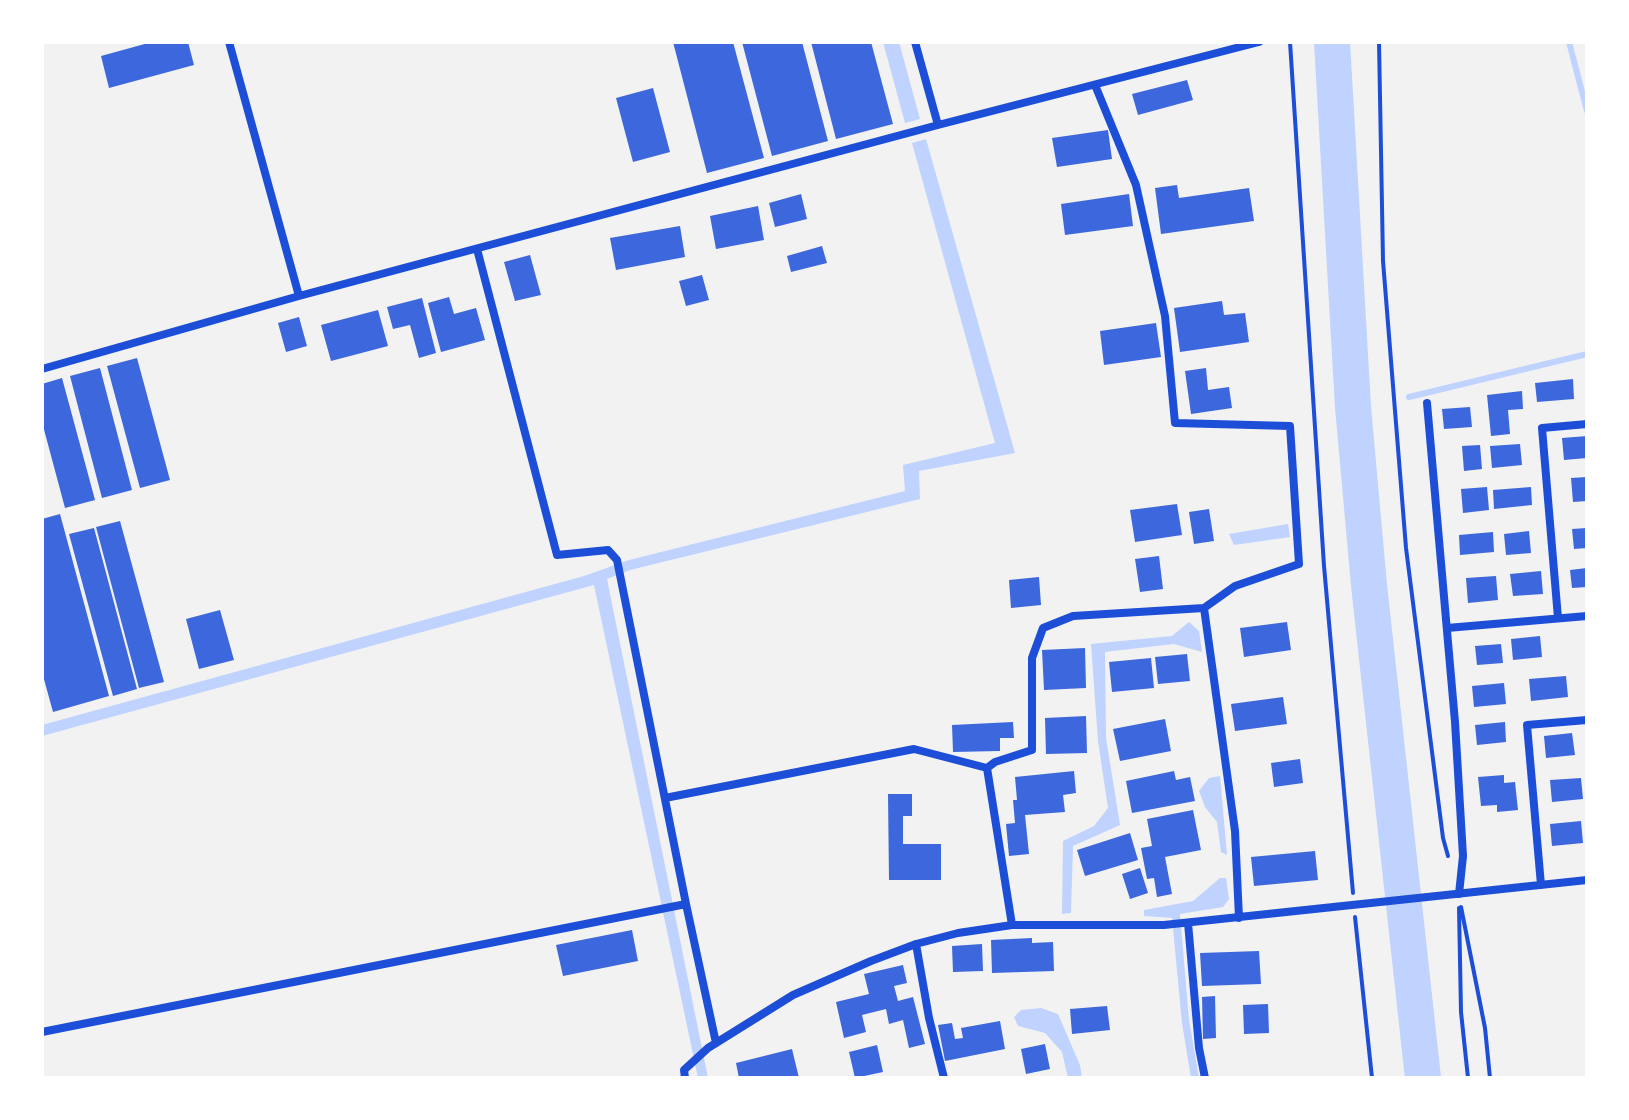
<!DOCTYPE html>
<html>
<head>
<meta charset="utf-8">
<style>
  body { margin:0 }
  #map { position:relative; width:1629px; height:1120px; overflow:hidden; background:#f2f2f2; font-family:"Work Sans",sans-serif }
  canvas { display:block }
  .frame { position:absolute; inset:0; border:44px solid #fff; pointer-events:none }
</style>
</head>
<body>
<div id="map">
<canvas width="1629" height="1120"></canvas>
<div class="frame"></div>
</div>
<script>
const ctx = document.querySelector('canvas').getContext('2d');
ctx.lineJoin = 'round';
function paint(path, color) {
  ctx.fillStyle = color;
  ctx.fill(path, 'evenodd');
}
function poly(rows) {
  const path = new Path2D();
  for (const r of rows) {
    path.moveTo(r[0], r[1]);
    for (let i = 2; i < r.length; i += 2) path.lineTo(r[i], r[i + 1]);
  }
  return path;
}
function trace(path, color, width, dash) {
  ctx.strokeStyle = color;
  ctx.lineWidth = width;
  ctx.lineCap = dash ? 'butt' : 'round';
  ctx.setLineDash(dash || []);
  ctx.stroke(path);
}
paint(poly([
  [883,42,899,42,920,119,905,123],
  [926,139,1015,453,919,471,920,499,630,570,607,579,708,1078,698,1078,594,585,42,736,42,725,584,576,629,560,905,491,903,465,995,443,912,143],
  [1288,524,1290,537,1234,545,1229,534],
  [1189,622,1199,631,1202,652,1174,644,1105,652,1106,738,1120,825,1073,846,1071,913,1062,914,1063,841,1094,826,1108,808,1098,741,1091,644,1172,636],
  [1220,776,1227,855,1221,852,1217,822,1205,807,1199,791,1209,778],
  [1220,878,1226,878,1229,899,1223,907,1180,914,1189,1020,1199,1078,1191,1078,1182,1023,1172,918,1144,916,1144,910,1193,901],
  [1041,1008,1058,1014,1080,1065,1082,1078,1068,1078,1062,1052,1045,1033,1018,1026,1014,1017,1021,1010]
]), '#bfd3fe');
trace(poly([
  [1569,42,1587,111],
  [1409,397,1587,354]
]), '#bfd3fe', 6);
trace(poly([
  [1332,42,1353,407,1369,585,1423,1078]
]), '#bfd3fe', 36);
paint(poly([
  [152,42,188,42,194,65,109,88,101,56],
  [673,42,733,42,764,158,707,173],
  [742,42,802,42,828,141,772,156],
  [811,42,871,42,893,124,836,139],
  [1187,80,1193,100,1138,115,1132,94],
  [653,88,670,152,633,162,616,98],
  [1108,130,1112,159,1057,167,1052,138],
  [1177,185,1179,198,1249,188,1254,221,1161,234,1155,188],
  [801,194,807,219,775,227,769,203],
  [1129,194,1133,226,1065,235,1061,204],
  [758,206,764,240,716,249,710,216],
  [680,226,685,257,616,270,610,238],
  [822,246,827,263,791,272,787,256],
  [530,255,541,295,515,301,504,262],
  [702,275,709,300,686,306,679,281],
  [449,297,454,314,476,308,485,340,441,352,428,303],
  [422,298,436,353,419,358,410,325,393,329,387,307],
  [1222,301,1224,315,1245,313,1249,342,1180,352,1174,308],
  [378,310,388,346,331,361,321,325],
  [299,317,307,346,286,352,278,323],
  [1156,323,1161,357,1104,365,1100,331],
  [137,358,170,480,140,488,107,366],
  [100,368,132,490,102,498,70,376],
  [1206,368,1208,390,1229,387,1232,408,1191,414,1185,371],
  [62,378,95,500,65,508,42,422,42,384],
  [1573,379,1574,399,1537,402,1535,383],
  [1522,391,1523,409,1508,410,1510,434,1491,436,1487,395],
  [1470,407,1472,427,1444,429,1442,409],
  [1587,436,1587,458,1564,460,1562,438],
  [1520,444,1522,465,1492,468,1490,446],
  [1480,445,1482,469,1464,471,1462,446],
  [1587,477,1587,501,1573,502,1571,478],
  [1487,487,1489,510,1463,513,1461,489],
  [1531,487,1532,505,1494,509,1493,490],
  [1177,504,1182,535,1135,542,1130,510],
  [1209,509,1214,541,1194,544,1189,512],
  [60,514,109,696,53,712,42,672,42,519],
  [120,521,164,682,139,688,96,527],
  [94,528,137,689,113,696,69,534],
  [1587,528,1587,548,1574,549,1572,529],
  [1529,531,1531,553,1506,555,1504,534],
  [1493,532,1494,552,1460,555,1459,535],
  [1159,556,1163,589,1140,592,1135,559],
  [1587,568,1587,587,1572,588,1570,570],
  [1541,571,1543,594,1513,596,1510,574],
  [1496,576,1498,600,1468,603,1466,578],
  [1039,577,1041,605,1011,608,1009,580],
  [220,610,234,660,199,669,186,619],
  [1287,622,1291,650,1244,657,1240,628],
  [1540,636,1542,657,1513,660,1511,639],
  [1501,644,1503,663,1477,665,1475,646],
  [1085,648,1086,688,1044,690,1042,650],
  [1187,654,1190,681,1158,684,1155,657],
  [1151,658,1154,688,1112,692,1109,662],
  [1566,676,1568,697,1531,701,1529,679],
  [1504,683,1506,704,1474,707,1472,686],
  [1283,697,1287,724,1235,731,1231,704],
  [1086,716,1087,753,1046,754,1045,718],
  [1165,719,1171,751,1120,761,1113,729],
  [1013,722,1014,738,1000,738,1000,751,953,752,952,725],
  [1505,722,1506,742,1477,745,1475,725],
  [1572,733,1575,755,1546,758,1544,736],
  [1300,759,1303,783,1274,787,1271,763],
  [1074,771,1076,793,1063,795,1065,812,1025,815,1029,854,1009,856,1006,824,1015,823,1013,800,1017,800,1015,777],
  [1174,771,1176,780,1190,777,1195,801,1132,813,1126,781],
  [1504,775,1504,783,1515,782,1518,810,1497,812,1497,805,1481,806,1478,777],
  [1581,778,1583,799,1552,802,1550,780],
  [888,794,912,794,912,816,903,816,903,844,941,844,941,880,889,880],
  [1193,810,1201,850,1165,857,1172,894,1157,897,1154,878,1147,879,1141,848,1152,846,1147,819],
  [1581,821,1583,843,1552,846,1550,824],
  [1130,833,1138,860,1085,876,1077,850],
  [1315,851,1318,880,1254,886,1251,857],
  [1140,868,1148,893,1130,899,1122,874],
  [632,930,638,961,563,976,556,945],
  [1032,938,1032,943,1053,942,1054,971,992,973,991,940],
  [982,944,983,971,953,972,952,946],
  [1259,951,1261,984,1202,986,1200,953],
  [903,965,907,983,894,986,898,1001,913,997,925,1044,909,1048,903,1020,889,1024,886,1009,862,1015,866,1032,844,1038,836,1002,869,994,864,974],
  [1215,996,1216,1038,1203,1039,1202,997],
  [1268,1004,1269,1033,1244,1034,1243,1005],
  [1107,1006,1110,1030,1072,1034,1070,1009],
  [1000,1021,1005,1049,945,1061,938,1025,952,1023,955,1039,963,1038,961,1028],
  [1045,1044,1050,1069,1026,1074,1021,1049],
  [877,1045,883,1072,855,1078,849,1052],
  [792,1049,799,1078,739,1078,736,1063]
]), '#3d67dc');
trace(poly([
  [1290,42,1324,566,1353,893],
  [1379,42,1383,261,1406,548,1443,838,1448,856],
  [1461,907,1485,1028,1490,1078],
  [1459,908,1461,1012,1468,1078],
  [1355,917,1372,1078]
]), '#1d4ed8', 4);
trace(poly([
  [229,42,299,296],
  [915,42,938,125],
  [1095,85,1136,185,1165,316,1175,423,1290,426,1299,564,1235,586,1204,608,1235,831,1239,918],
  [477,249,557,555,608,550,617,560,686,904,716,1043],
  [42,369,299,296,938,125,1259,42],
  [1427,403,1455,722,1463,856,1459,894],
  [1558,618,1542,428,1587,424],
  [1447,628,1587,616],
  [987,768,995,762,1032,750,1032,658,1043,628,1073,616,1204,608],
  [665,798,914,749,987,768,1012,925],
  [1541,885,1527,725,1587,720],
  [1188,923,1199,1048,1205,1078],
  [916,944,929,1018,944,1078],
  [42,1032,686,904],
  [685,1078,684,1070,708,1048,793,995,871,961,916,944,958,933,1012,925,1164,925,1587,880]
]), '#1d4ed8', 8);
</script>
</body>
</html>
